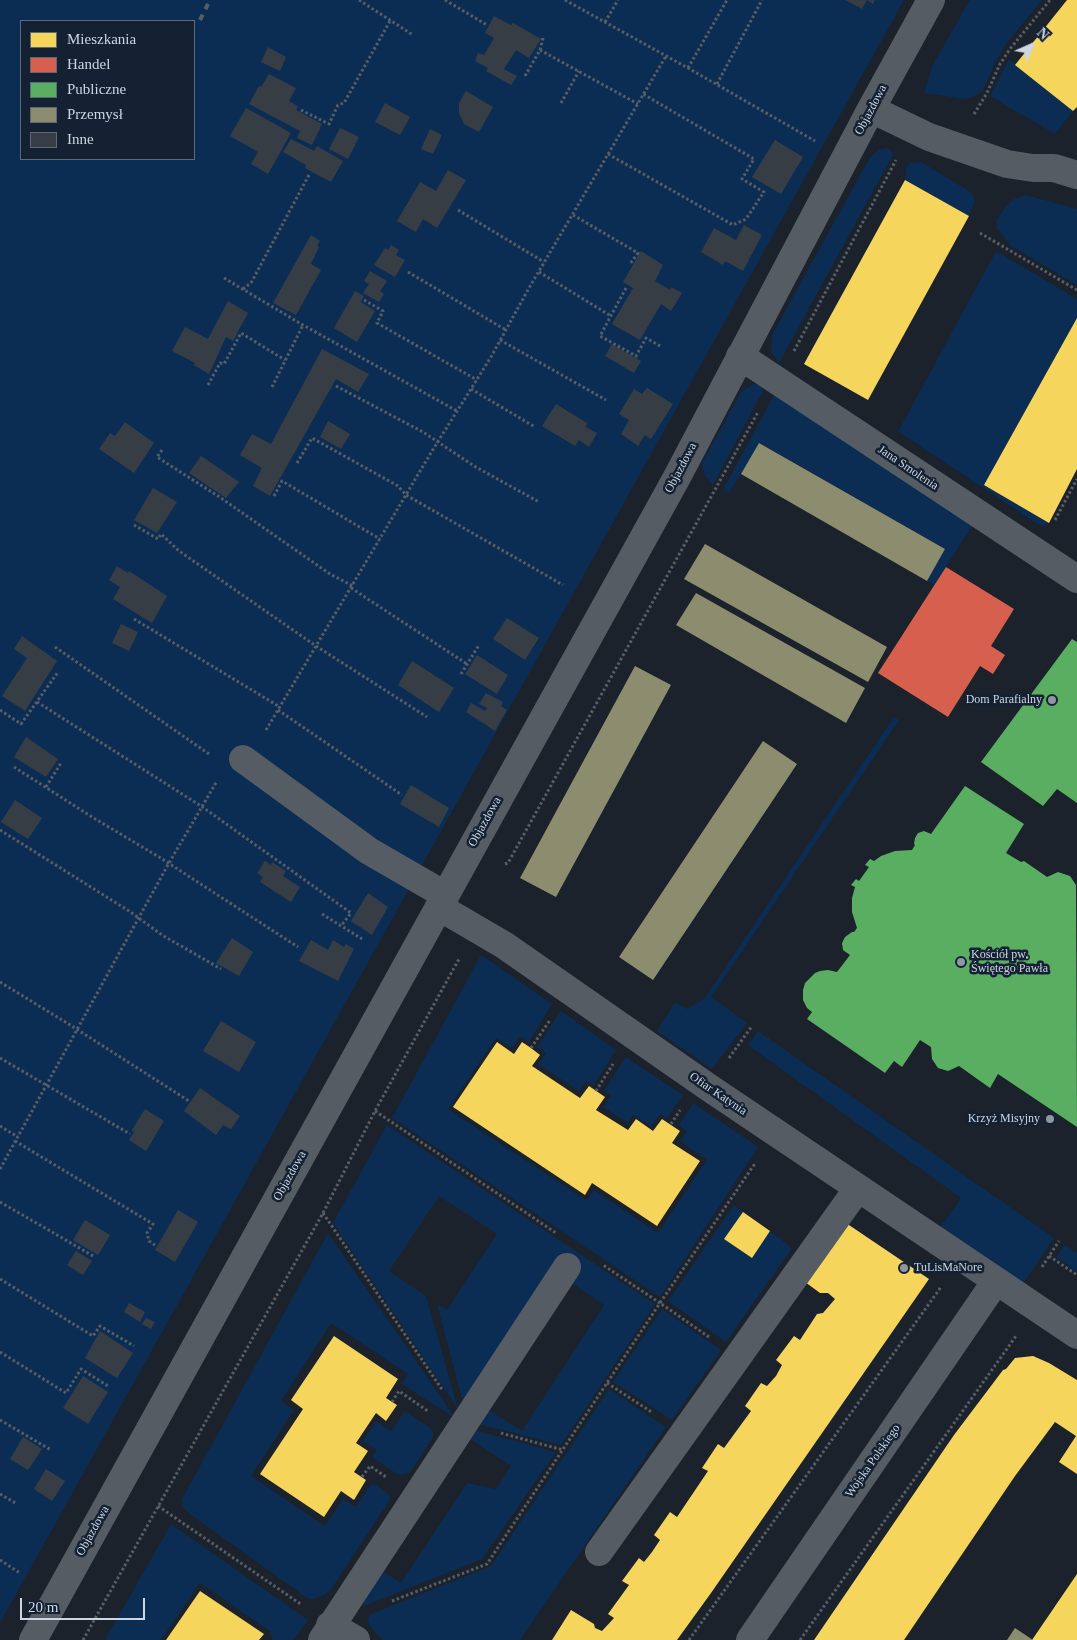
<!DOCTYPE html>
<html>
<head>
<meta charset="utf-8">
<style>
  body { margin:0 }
  #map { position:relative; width:1077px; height:1640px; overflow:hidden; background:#1b222b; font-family:Georgia,serif }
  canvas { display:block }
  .legend { position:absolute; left:20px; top:20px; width:175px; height:140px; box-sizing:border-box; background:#142132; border:1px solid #5e6978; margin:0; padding:6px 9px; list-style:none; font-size:15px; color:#cdd6e2 }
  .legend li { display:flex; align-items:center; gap:10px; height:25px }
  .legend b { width:25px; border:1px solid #5e6978 }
  .north { position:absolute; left:1007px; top:20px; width:50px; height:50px; -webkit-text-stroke:4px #142132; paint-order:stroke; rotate:44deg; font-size:14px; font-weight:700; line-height:20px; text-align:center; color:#cdd6e2 }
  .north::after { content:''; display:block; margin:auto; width:18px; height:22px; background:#cdd6e2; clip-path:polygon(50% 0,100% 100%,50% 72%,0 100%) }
  .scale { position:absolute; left:20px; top:1598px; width:125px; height:22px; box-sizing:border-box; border:2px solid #cdd6e2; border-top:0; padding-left:6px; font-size:15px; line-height:18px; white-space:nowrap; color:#cdd6e2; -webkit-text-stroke:4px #142132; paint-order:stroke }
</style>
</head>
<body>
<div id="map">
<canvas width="1077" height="1640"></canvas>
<ul class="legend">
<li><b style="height:14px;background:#f6d55c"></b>Mieszkania</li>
<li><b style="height:14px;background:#d6604d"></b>Handel</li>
<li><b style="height:14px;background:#5aae61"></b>Publiczne</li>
<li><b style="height:14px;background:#8c8c6e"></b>Przemysł</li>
<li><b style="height:14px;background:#373d45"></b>Inne</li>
</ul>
<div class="north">N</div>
<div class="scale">20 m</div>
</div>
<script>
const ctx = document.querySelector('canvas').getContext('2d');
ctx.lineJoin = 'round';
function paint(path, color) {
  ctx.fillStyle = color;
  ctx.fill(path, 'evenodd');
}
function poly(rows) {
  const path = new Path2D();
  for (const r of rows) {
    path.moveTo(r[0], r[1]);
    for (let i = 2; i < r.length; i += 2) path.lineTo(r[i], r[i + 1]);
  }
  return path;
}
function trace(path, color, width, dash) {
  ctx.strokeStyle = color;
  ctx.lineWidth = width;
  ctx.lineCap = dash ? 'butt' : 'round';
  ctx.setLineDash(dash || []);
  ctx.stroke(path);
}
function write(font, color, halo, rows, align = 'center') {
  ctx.font = font + ' Georgia,serif';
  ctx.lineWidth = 5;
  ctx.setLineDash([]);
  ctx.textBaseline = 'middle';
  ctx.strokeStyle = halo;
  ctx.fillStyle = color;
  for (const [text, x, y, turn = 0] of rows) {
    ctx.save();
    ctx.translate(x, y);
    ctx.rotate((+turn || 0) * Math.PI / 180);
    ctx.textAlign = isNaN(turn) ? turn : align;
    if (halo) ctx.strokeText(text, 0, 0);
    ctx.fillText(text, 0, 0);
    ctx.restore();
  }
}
paint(poly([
  [0,0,904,0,0,1623],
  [21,21,194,21,194,159,21,159],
  [970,0,1042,0,1006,44,997,59,983,90,975,96,966,99,924,93,930,73,935,61],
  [1009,59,1073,111,1055,134,990,96],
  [887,148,894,153,779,363,771,352,772,335,869,159,878,150],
  [921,162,969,191,974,197,974,204,969,216,905,180,906,170,908,165,910,163],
  [1026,195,1077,209,1077,285,1011,246,997,228,997,219,1005,208,1014,199],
  [996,251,1077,299,1077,318,984,485,1049,523,1043,526,1036,523,890,426,899,430],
  [753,384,766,385,713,485,705,476,702,463,741,392],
  [775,393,974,523,934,585,927,581,945,549,760,443,729,493,723,490],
  [894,717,899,720,711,997,747,1023,712,1069,657,1031,675,1002,687,1009,704,999],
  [481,955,552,1004,529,1042,520,1037,512,1048,496,1038,448,1109,586,1200,594,1190,658,1233,707,1160,680,1141,687,1131,679,1125,693,1103,758,1147,660,1297,392,1118],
  [561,1011,616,1050,594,1085,586,1081,579,1091,538,1064,546,1053,537,1047],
  [758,1031,1054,1238,1016,1294,932,1239,961,1198,748,1045],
  [626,1057,683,1095,667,1118,660,1114,651,1126,633,1115,628,1123,603,1107,611,1096,604,1091],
  [387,1125,655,1304,561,1445,470,1422,481,1405,522,1431,604,1305,564,1278,465,1410,437,1304,447,1310,497,1234,439,1196,389,1271,426,1296,458,1409,333,1223],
  [734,1205,743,1212,724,1239,752,1258,770,1231,792,1248,726,1342,668,1301],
  [328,1233,456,1419,402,1384,408,1374,331,1323,281,1401,294,1410,251,1476,325,1526,343,1499,356,1507,372,1483,388,1493,390,1498,387,1504,332,1588,324,1595,315,1599,307,1598,190,1514,183,1507,182,1499],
  [1065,1245,1077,1253,1077,1271,1056,1257],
  [662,1309,721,1350,672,1420,613,1382],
  [609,1389,666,1427,520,1640,383,1640,380,1638,370,1626,368,1621,369,1615,491,1566],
  [405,1411,430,1428,433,1432,433,1437,410,1472,403,1475,397,1474,372,1457,377,1450,363,1441,376,1421,391,1431],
  [467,1428,556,1452,482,1559,364,1606,362,1599,379,1569,401,1583,467,1483,496,1489,511,1466,463,1434],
  [171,1524,308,1620,297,1635,292,1640,273,1640,270,1631,200,1583,161,1640,105,1640]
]), '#0b2d54');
paint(poly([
  [1067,0,1077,0,1077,107,1073,111,1015,65],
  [905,180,969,216,868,400,804,364],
  [1077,318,1077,469,1049,523,984,485],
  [497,1042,514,1054,522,1042,531,1048,540,1055,532,1066,580,1098,589,1086,605,1097,596,1110,628,1130,636,1119,653,1131,662,1119,680,1131,672,1143,700,1161,657,1226,592,1183,585,1195,453,1107],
  [743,1212,770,1231,752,1258,724,1239],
  [846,1223,929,1279,711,1593,677,1640,552,1640,571,1610,594,1624,595,1628,602,1631,614,1618,608,1614,629,1585,622,1581,639,1558,644,1562,652,1552,660,1540,654,1535,670,1512,677,1517,708,1471,702,1468,718,1444,724,1448,751,1411,745,1406,761,1383,767,1386,776,1376,782,1365,776,1360,794,1336,800,1340,817,1314,823,1313,835,1299,828,1293,820,1293,805,1282],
  [334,1336,398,1379,386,1398,397,1405,386,1421,376,1413,356,1443,368,1451,354,1472,366,1480,354,1500,341,1491,324,1517,260,1474,303,1409,291,1400],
  [1033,1356,1049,1363,1077,1380,1077,1474,1059,1462,1076,1436,1055,1422,1015,1476,904,1640,814,1640,954,1435,1003,1370,1006,1369,1015,1358],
  [1077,1574,1077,1640,1032,1640],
  [200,1591,264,1634,259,1640,166,1640]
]), '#f6d55c');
paint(poly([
  [946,567,1014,609,991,646,1005,655,993,674,980,666,948,717,878,673]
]), '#d6604d');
paint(poly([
  [1072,639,1077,642,1077,803,1057,789,1043,806,981,762],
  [965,786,1024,824,1006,853,1021,862,1024,861,1047,877,1058,872,1070,876,1076,885,1077,1127,998,1074,990,1088,959,1066,948,1071,938,1068,932,1059,931,1047,920,1040,902,1067,894,1061,885,1073,807,1019,812,1012,807,1008,803,1000,803,990,805,983,815,973,820,971,828,970,837,972,850,955,843,950,842,943,845,937,852,932,854,932,857,928,852,912,852,898,855,887,851,885,856,879,859,881,869,867,865,865,870,859,874,861,881,856,895,851,912,850,915,845,914,844,915,838,918,833,924,831,931,834]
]), '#5aae61');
paint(poly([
  [759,443,945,549,927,581,741,474],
  [705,544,887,647,868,682,684,579],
  [696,593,865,688,846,723,676,625],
  [635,666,671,685,556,897,520,878],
  [763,741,797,764,653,980,619,957],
  [1015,1628,1033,1640,1007,1640]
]), '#8c8c6e');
paint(poly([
  [845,0,875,0,873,4,867,0,862,9],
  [494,16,511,25,513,23,541,39,529,58,516,50,504,69,517,76,511,85,486,71,488,68,475,61,478,53,484,55,494,38,485,33],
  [268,47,286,57,280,71,261,62],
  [269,74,296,88,289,101,298,106,296,110,322,124,312,145,297,138,300,131,249,104,259,86,261,87],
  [466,91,493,107,479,132,464,124,459,113,459,103],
  [385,103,410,117,400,135,375,122],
  [246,108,291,133,268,174,251,164,258,152,230,136],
  [340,128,359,137,348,159,329,149],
  [430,129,442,135,433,154,421,149],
  [291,139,314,151,317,146,343,161,331,182,305,168,306,165,283,152],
  [775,140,803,157,781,194,752,177],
  [448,170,466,180,437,228,423,219,416,232,397,221,420,182,436,191],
  [744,225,762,235,743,271,725,261,723,265,701,252,714,228,736,240],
  [311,235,320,241,317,246,319,247,311,264,321,270,296,315,273,303],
  [391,245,399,250,396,255,405,260,395,277,374,265,385,248,388,250],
  [641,251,663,265,655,281,670,290,671,287,682,293,671,311,661,304,640,340,612,324,633,288,623,282],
  [370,271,387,281,380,291,384,294,379,302,363,293,369,284,364,281],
  [355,291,364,296,361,302,375,311,357,342,334,328],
  [228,301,248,313,233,341,226,337,209,374,194,365,195,363,172,351,185,327,208,339],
  [612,344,641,361,634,373,605,356],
  [322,349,369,374,358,392,336,379,270,496,253,486,262,468,240,455,252,434,271,444],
  [647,388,673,404,651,439,645,435,638,446,621,434,629,420,619,414,634,389,642,394],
  [556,404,587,423,586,427,597,433,589,447,579,440,575,446,542,426],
  [328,421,350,434,341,449,320,437],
  [125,422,154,443,134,473,99,449,110,433,115,436],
  [201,456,239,482,226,498,189,473],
  [153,488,177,502,157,533,134,520],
  [117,566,128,573,129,571,167,596,152,623,113,599,120,587,109,580],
  [507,618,539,638,525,660,493,639],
  [121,624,138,632,129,651,112,643],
  [22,636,57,661,25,711,2,696,27,658,14,649],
  [477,655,508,675,497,694,465,674],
  [412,661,454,688,439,712,398,685],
  [486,693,503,702,501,706,507,710,495,731,466,712,471,703,485,711,487,708,479,704],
  [26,737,58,759,46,777,14,757],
  [411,785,449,808,439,827,400,804],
  [15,800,42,818,28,839,1,822],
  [265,861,271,865,272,862,286,871,283,876,300,887,291,902,260,882,263,877,257,873],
  [368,893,388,907,372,935,351,921],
  [232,938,253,952,239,976,216,963],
  [311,940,328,950,333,940,344,947,346,944,354,949,338,981,299,961],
  [221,1021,256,1042,239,1072,203,1051],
  [200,1088,240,1116,231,1129,223,1125,216,1135,184,1111],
  [145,1109,164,1121,146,1151,129,1140,134,1132,132,1130],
  [178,1210,198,1222,175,1262,155,1250],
  [85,1220,110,1235,98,1255,73,1240],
  [76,1251,92,1261,83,1275,67,1265],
  [129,1303,145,1312,140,1322,124,1312],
  [146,1318,155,1322,151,1329,142,1324],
  [100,1331,133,1353,117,1378,85,1358],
  [83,1376,108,1392,88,1424,63,1408],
  [23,1437,42,1449,28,1470,10,1459],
  [46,1469,65,1481,52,1501,34,1489]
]), '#373d45');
trace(poly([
  [359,0,413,35],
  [445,0,487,25],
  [565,0,688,68,815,141],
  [605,22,618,0],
  [540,50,638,104],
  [688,68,727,0],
  [525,76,540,50,543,38],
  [717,84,762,0],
  [561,103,579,71],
  [301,110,329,124,338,105,344,103,390,21],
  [974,114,987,93,1000,64,1010,49,1050,0],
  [608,154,733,225,746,219,764,192,742,179,754,159,643,94],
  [458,210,544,262],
  [573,215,638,253,630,264],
  [980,233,1077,290],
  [408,272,506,330],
  [539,272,611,316],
  [224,278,303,325,457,411],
  [626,288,600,336,636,356,646,338,662,347],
  [243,289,251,283,310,173],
  [364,300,383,311,377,323,477,380],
  [500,340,606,400],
  [794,351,896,160],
  [208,385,220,363,224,364,241,333,285,360],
  [336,386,423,432,474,466,539,502],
  [272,387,303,325],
  [471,389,535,427],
  [162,450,157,457,218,496,330,574,353,586],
  [297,463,312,438,398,486,406,495,563,585],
  [274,496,282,481,380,539],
  [1055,520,1077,479],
  [134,525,158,539,161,534,179,551,316,646,427,717],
  [351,588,467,664],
  [134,619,280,707],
  [55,647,209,754],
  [461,674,479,645],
  [37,702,201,806,351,913,341,926],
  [0,710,21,724,58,672],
  [278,710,402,795],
  [266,730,432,451,491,357,529,288,666,56],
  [14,767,92,817,159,857,298,947],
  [46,787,61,763],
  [0,830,129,911,162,935,221,969],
  [505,864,508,863,758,412],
  [322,914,362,939],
  [0,982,67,1023,189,1101],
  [531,1048,550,1020],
  [0,1058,130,1134],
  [729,1058,752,1026],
  [596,1091,613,1064],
  [375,1111,556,1233],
  [671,1124,680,1110],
  [0,1126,18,1137],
  [15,1141,153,1224,147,1233,149,1241,155,1245],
  [0,1169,169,863,217,781],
  [0,1202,95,1257],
  [323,1213,443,1391],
  [1049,1256,1077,1275],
  [1042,1267,1059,1241],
  [0,1279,93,1336,100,1326,134,1346],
  [709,1337,660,1303,756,1162],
  [0,1352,66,1393,81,1369,108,1386],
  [607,1383,653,1413],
  [392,1402,399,1391,429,1412],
  [0,1420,51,1450],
  [501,1433,563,1450],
  [362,1477,370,1466,386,1477],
  [0,1494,17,1504],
  [158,1506,302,1605],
  [0,1560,20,1573],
  [392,1601,487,1564,660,1303,603,1265],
  [83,1640,323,1213,375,1111,459,959],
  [689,1640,941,1287],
  [800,1640,1016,1336]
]), '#585e65', 3, [2.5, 2.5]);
trace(poly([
  [871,109,929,137,1007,164,1033,168,1054,168,1077,175],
  [740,356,1077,579],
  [243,759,369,851,445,895],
  [439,907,504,945,708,1087,1077,1335],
  [599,1552,858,1188],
  [330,1625,356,1640],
  [33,1640,676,479,871,109,931,0],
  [322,1640,567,1267],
  [750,1640,996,1281]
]), '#565c63', 28);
trace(poly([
  [200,20,210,0]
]), '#575e65', 4, [6, 6]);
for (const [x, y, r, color] of [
  [1052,700,5,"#8f97a2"],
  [961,962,5,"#8f97a2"],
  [1050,1119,5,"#8f97a2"],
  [904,1268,5,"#8f97a2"]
]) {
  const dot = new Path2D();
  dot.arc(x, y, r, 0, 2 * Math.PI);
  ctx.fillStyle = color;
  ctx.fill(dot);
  trace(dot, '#142132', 2);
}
write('12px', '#cdd6e2', '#142132', [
  ["Objazdowa",871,110,-62],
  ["Objazdowa",681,468,-62],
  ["Jana Smolenia",908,468,34],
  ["Objazdowa",485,822,-61],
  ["Ofiar Katynia",718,1094,34],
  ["Objazdowa",290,1176,-61],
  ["Wojska Polskiego",873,1461,-55],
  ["Objazdowa",93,1531,-61]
]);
write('12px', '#cdd6e2', '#142132', [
  ["Dom Parafialny",1042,700],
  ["Kościół pw.",971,955,"left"],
  ["Świętego Pawła",971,969,"left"],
  ["Krzyż Misyjny",1040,1119],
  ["TuLisMaNore",914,1268,"left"]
], 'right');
</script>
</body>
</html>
